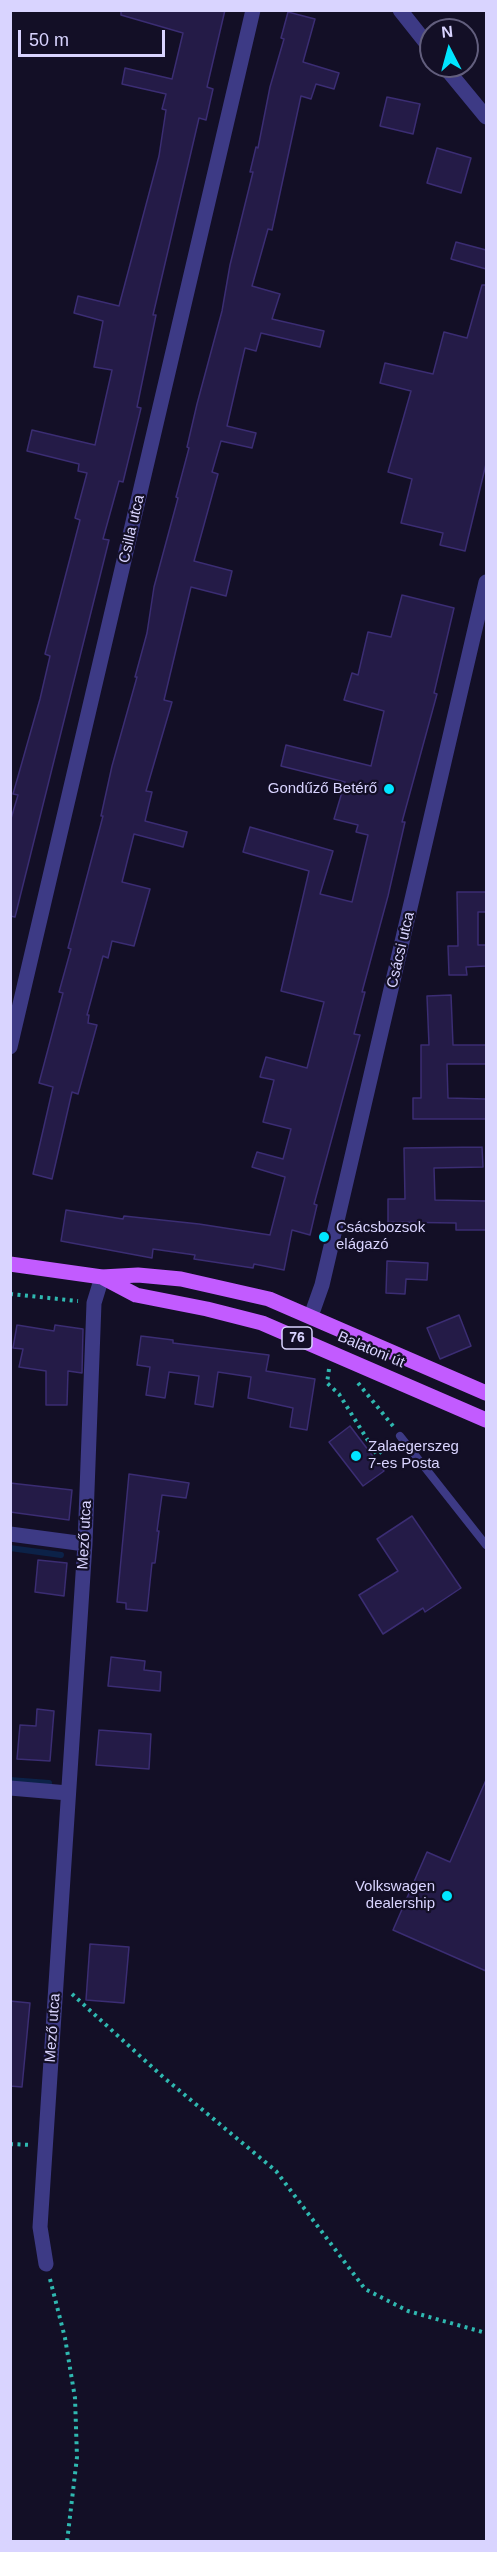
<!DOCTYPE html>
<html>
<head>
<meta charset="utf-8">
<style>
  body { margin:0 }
  #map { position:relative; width:497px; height:2552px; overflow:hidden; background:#130f26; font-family:Helvetica,sans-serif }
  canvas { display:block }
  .frame { position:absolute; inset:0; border:12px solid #d9d4ff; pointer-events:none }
  .north { position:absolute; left:419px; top:18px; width:60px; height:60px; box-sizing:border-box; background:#130f26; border:2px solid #625e7d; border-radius:50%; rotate:354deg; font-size:16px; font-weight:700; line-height:24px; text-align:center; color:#d9d4ff }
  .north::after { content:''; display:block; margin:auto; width:21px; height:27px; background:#00e5ff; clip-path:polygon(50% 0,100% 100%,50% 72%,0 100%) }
  .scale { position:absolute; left:18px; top:30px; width:147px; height:27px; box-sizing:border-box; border:3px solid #d9d4ff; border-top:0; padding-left:8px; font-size:18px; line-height:21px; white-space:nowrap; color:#d9d4ff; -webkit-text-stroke:4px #130f26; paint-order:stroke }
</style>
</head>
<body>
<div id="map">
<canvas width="497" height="2552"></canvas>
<div class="frame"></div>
<div class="north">N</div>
<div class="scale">50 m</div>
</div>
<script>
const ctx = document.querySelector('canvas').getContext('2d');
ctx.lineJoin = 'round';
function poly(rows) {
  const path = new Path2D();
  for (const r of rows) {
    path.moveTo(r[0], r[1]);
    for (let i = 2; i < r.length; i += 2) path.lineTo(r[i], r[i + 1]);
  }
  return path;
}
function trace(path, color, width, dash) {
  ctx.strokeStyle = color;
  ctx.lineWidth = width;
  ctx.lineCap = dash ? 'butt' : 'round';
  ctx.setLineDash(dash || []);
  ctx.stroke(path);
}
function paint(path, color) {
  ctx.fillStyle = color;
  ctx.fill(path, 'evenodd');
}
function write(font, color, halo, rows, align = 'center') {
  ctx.font = font + ' Helvetica,sans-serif';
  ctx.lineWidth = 4.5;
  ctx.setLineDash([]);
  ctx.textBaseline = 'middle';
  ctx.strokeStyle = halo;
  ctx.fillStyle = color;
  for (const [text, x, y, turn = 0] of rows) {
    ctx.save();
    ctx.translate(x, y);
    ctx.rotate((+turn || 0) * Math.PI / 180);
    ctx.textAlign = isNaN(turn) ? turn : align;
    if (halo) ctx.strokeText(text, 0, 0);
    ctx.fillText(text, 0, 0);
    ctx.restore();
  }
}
trace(poly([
  [10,1548,61,1555],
  [10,1780,49,1783]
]), '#0c2248', 6);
const building = poly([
  [121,10,225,10,207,87,213,89,206,120,199,118,153,315,156,315,137,407,141,408,123,482,119,481,103,539,109,540,15,917,10,916,10,822,18,795,13,794,40,699,50,656,45,654,80,520,75,518,87,473,78,471,79,464,27,451,32,430,95,445,112,370,94,367,103,321,74,313,78,296,119,306,159,156,166,110,162,109,166,94,122,84,125,68,172,79,183,33,121,15,121,10],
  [288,12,315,19,303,62,339,73,334,89,316,84,311,99,301,96,272,230,268,229,252,286,280,294,272,319,324,331,320,347,261,333,256,351,245,348,227,426,256,433,252,448,221,441,212,472,218,474,194,561,232,571,226,596,191,587,164,700,172,702,146,791,152,792,145,821,187,832,183,847,134,834,122,882,150,889,134,946,112,941,108,958,103,956,87,1015,89,1015,88,1023,97,1025,78,1094,72,1092,52,1179,33,1174,53,1087,39,1083,63,993,59,992,71,949,68,948,103,816,101,816,112,766,137,677,135,677,147,633,154,587,178,498,176,497,189,448,187,447,197,404,222,311,230,265,253,172,250,172,256,147,258,148,270,87,284,39,281,38,288,12],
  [387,97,420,104,413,134,380,126,387,97],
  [437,148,471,158,461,193,427,183,437,148],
  [456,242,486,250,486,269,451,259,456,242],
  [482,285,486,285,486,464,465,551,440,545,443,533,401,523,412,479,388,472,411,391,380,383,385,363,433,374,444,332,467,338,482,285],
  [402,595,454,608,434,693,437,694,402,822,405,822,388,896,362,992,365,992,354,1034,360,1035,314,1204,317,1205,310,1235,292,1230,284,1270,254,1264,253,1268,194,1259,195,1255,153,1249,152,1258,61,1241,66,1210,123,1219,124,1216,199,1224,270,1235,285,1177,252,1167,257,1152,283,1159,291,1129,263,1122,274,1080,260,1077,266,1057,307,1068,324,1002,281,991,309,871,243,852,250,827,333,851,320,894,352,902,368,835,356,832,358,825,334,819,345,782,281,766,286,745,371,766,384,711,344,700,352,673,358,675,368,632,391,637,402,595],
  [457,892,486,892,486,912,478,912,478,945,486,945,486,966,466,967,467,975,449,975,448,946,458,946,457,892],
  [451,995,453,1045,486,1045,486,1064,447,1064,448,1098,486,1099,486,1119,413,1119,413,1098,421,1098,421,1045,429,1045,427,996,451,995],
  [482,1147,483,1167,434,1168,435,1200,486,1201,486,1230,456,1230,456,1223,388,1222,388,1199,405,1199,404,1148,482,1147],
  [387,1261,428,1263,427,1280,406,1279,405,1294,386,1293,387,1261],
  [459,1315,471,1346,440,1359,427,1328,459,1315],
  [17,1325,54,1331,55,1325,83,1329,82,1373,68,1371,67,1405,46,1405,46,1371,19,1367,23,1349,13,1348,17,1325],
  [141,1336,173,1340,173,1343,269,1355,266,1371,315,1379,307,1430,290,1427,293,1408,248,1398,251,1377,218,1372,213,1407,195,1404,199,1376,169,1372,165,1398,146,1395,150,1367,137,1365,141,1336],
  [350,1426,384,1471,363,1486,329,1442,350,1426],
  [129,1474,189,1483,186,1498,162,1495,157,1531,159,1531,155,1563,152,1563,147,1611,126,1609,126,1603,117,1602,129,1474],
  [10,1483,72,1490,69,1520,10,1512,10,1483],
  [412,1516,461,1588,425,1612,423,1608,383,1634,359,1595,398,1571,377,1539,412,1516],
  [38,1560,67,1563,64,1596,35,1592,38,1560],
  [111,1657,145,1661,144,1670,161,1672,160,1691,108,1686,111,1657],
  [37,1709,54,1711,50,1761,17,1759,20,1725,36,1726,37,1709],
  [99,1730,151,1734,149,1769,96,1765,99,1730],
  [486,1780,486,1971,393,1930,427,1852,450,1862,486,1780],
  [90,1944,129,1947,124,2003,86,2000,90,1944],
  [10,2001,30,2003,22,2087,10,2086,10,2001]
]);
paint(building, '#241b47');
trace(building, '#3b2d73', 1.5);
trace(poly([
  [10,1294,78,1301],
  [329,1369,327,1383,339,1394,377,1455,389,1444],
  [358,1383,393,1426],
  [72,1994,162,2076,276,2171,365,2289,408,2311,486,2333],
  [10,2144,31,2145],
  [50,2279,65,2338,75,2398,77,2457,67,2542]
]), '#2fb8b0', 4, [3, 4.5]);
trace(poly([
  [400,1436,486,1545]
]), '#3d3a85', 8);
trace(poly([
  [400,10,431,49],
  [444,66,486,117],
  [10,1047,253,10],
  [311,1316,322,1285,486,582],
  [10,1534,85,1544],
  [10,1788,68,1793],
  [46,2264,40,2227,85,1544,94,1303,102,1277]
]), '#3d3a85', 15);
trace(poly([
  [10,1264,102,1277,138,1275,181,1279,269,1299,486,1393],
  [102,1277,136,1295,207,1309,262,1323,486,1420]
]), '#c25bff', 15);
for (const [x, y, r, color] of [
  [389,789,6,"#00e5ff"],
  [324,1237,6,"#00e5ff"],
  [356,1456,6,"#00e5ff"],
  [447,1896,6,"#00e5ff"]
]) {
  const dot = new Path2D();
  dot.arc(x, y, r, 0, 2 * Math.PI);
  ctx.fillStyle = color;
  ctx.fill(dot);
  trace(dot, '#130f26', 2);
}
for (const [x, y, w] of [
  [297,1338,30]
]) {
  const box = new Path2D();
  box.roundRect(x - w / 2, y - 11, w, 22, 4.5);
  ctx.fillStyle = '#130f26';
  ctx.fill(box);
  trace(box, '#d9d4ff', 1.5);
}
write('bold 14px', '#d9d4ff', null, [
  ["76",297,1338]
]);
write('15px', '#d9d4ff', '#130f26', [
  ["Csilla utca",132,529,-77],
  ["Csácsi utca",401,950,-77],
  ["Balatoni út",371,1350,23],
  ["Mező utca",85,1535,-87],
  ["Mező utca",53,2028,-86]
]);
write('15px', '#d9d4ff', '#130f26', [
  ["Gondűző Betérő",377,789],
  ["Csácsbozsok",336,1228,"left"],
  ["elágazó",336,1245,"left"],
  ["Zalaegerszeg",368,1447,"left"],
  ["7-es Posta",368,1464,"left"],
  ["Volkswagen",435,1887],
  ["dealership",435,1904]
], 'right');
</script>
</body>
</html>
